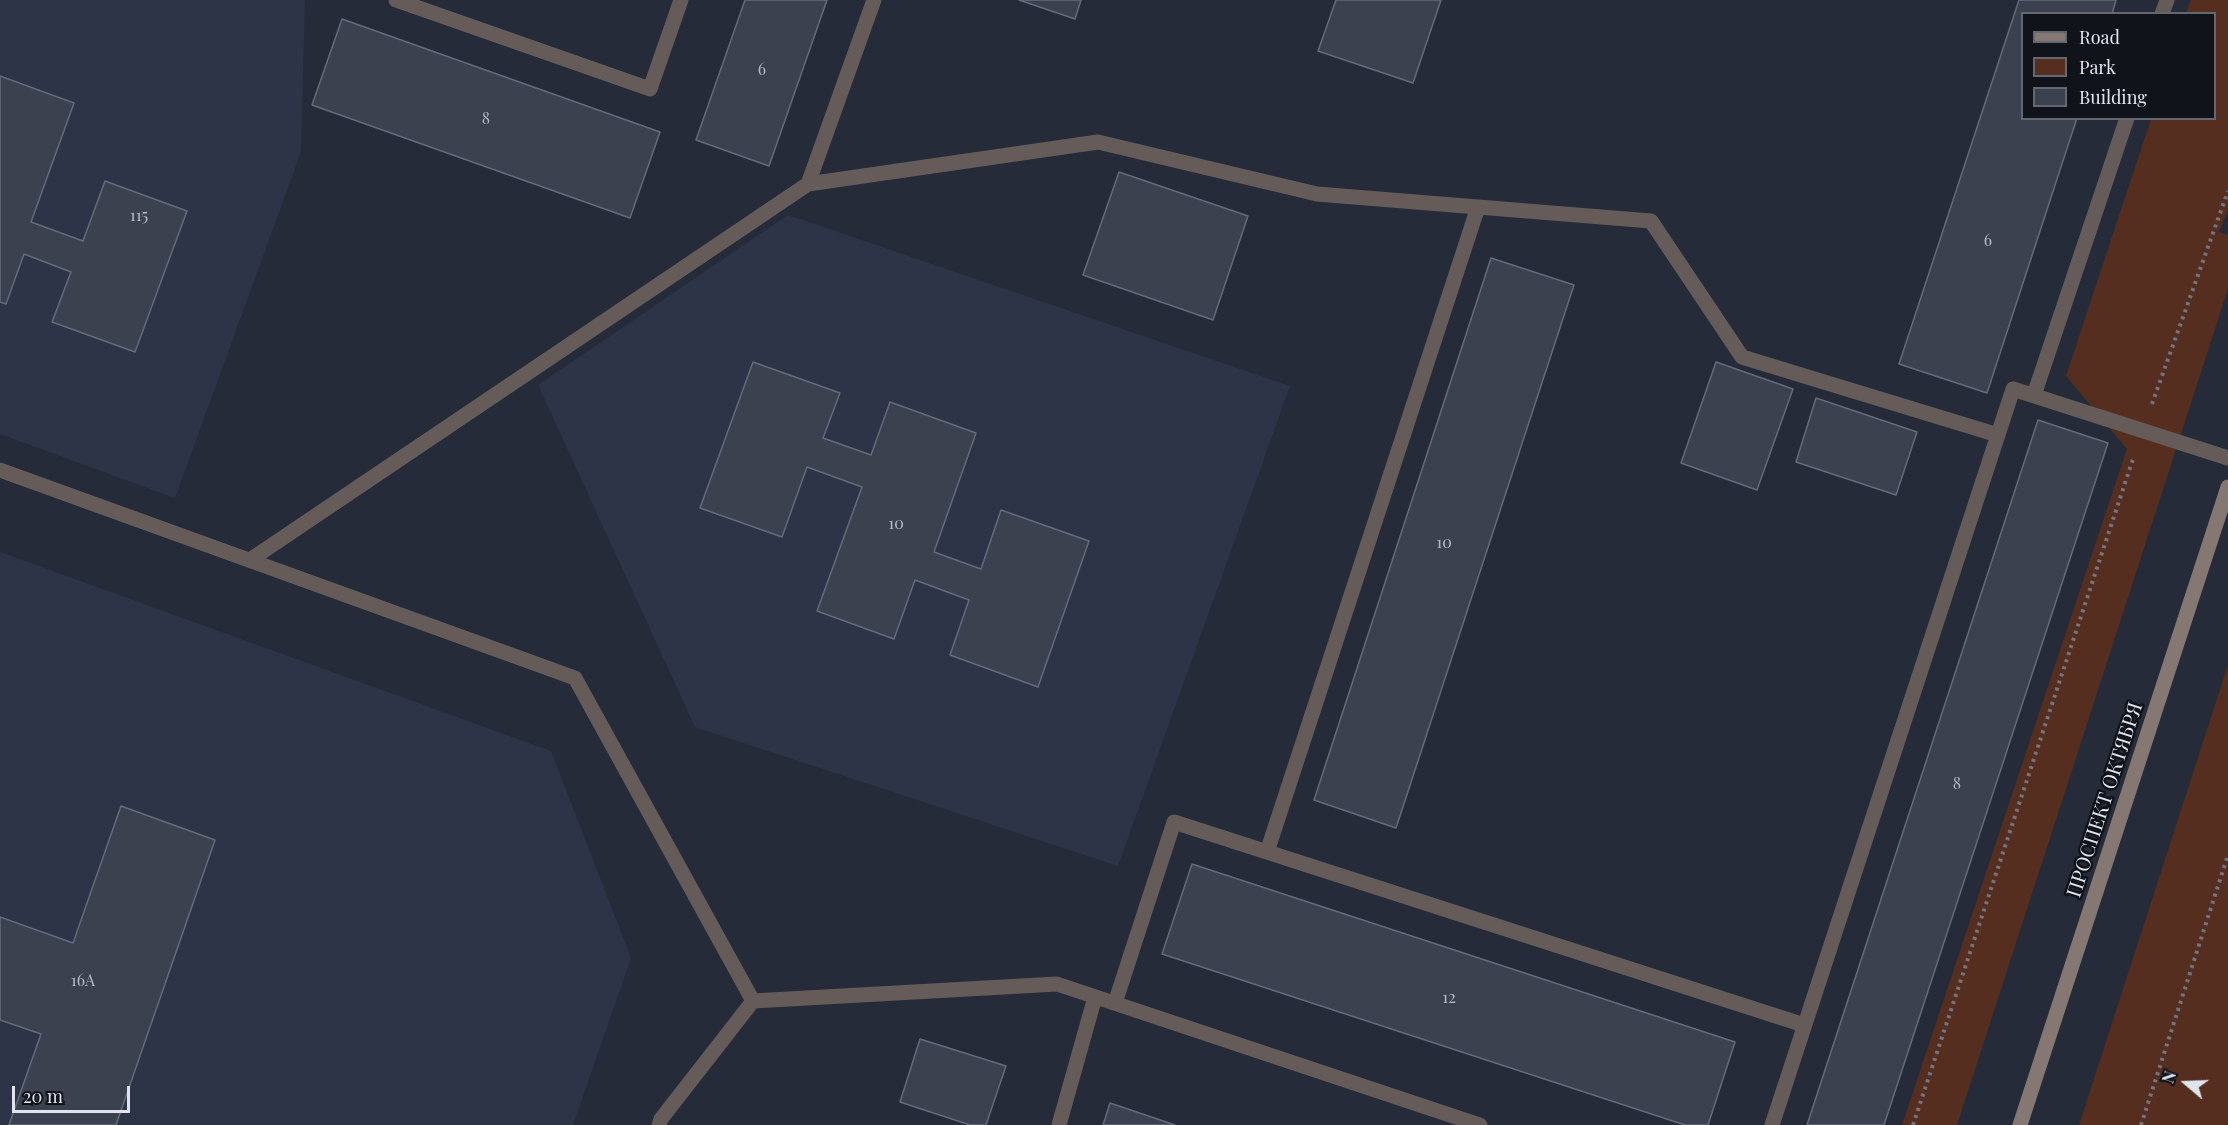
<!DOCTYPE html>
<html>
<head>
<meta charset="utf-8">
<style>
  body { margin:0 }
  #map { position:relative; width:2228px; height:1125px; overflow:hidden; background:#262b39; font-family:"Playfair Display",serif }
  canvas { display:block }
  .legend { position:absolute; left:2021px; top:12px; width:195px; height:108px; box-sizing:border-box; background:#11131a; border:2px solid #64676f; margin:0; padding:8px 10px; list-style:none; font-size:18px; color:#e0e4ee }
  .legend li { display:flex; align-items:center; gap:12px; height:30px }
  .legend b { width:30px; border:2px solid #64676f }
  .north { position:absolute; left:2156px; top:1053px; width:60px; height:60px; -webkit-text-stroke:4px #11131a; paint-order:stroke; rotate:289deg; font-size:16px; font-weight:700; line-height:24px; text-align:center; color:#e0e4ee }
  .north::after { content:''; display:block; margin:auto; width:21px; height:27px; background:#e0e4ee; clip-path:polygon(50% 0,100% 100%,50% 72%,0 100%) }
  .scale { position:absolute; left:12px; top:1086px; width:118px; height:27px; box-sizing:border-box; border:3px solid #e0e4ee; border-top:0; padding-left:8px; font-size:18px; line-height:21px; white-space:nowrap; color:#e0e4ee; -webkit-text-stroke:4px #11131a; paint-order:stroke }
</style>
</head>
<body>
<div id="map">
<canvas width="2228" height="1125"></canvas>
<ul class="legend">
<li><b style="height:8px;background:#857873"></b>Road</li>
<li><b style="height:16px;background:#552e1f"></b>Park</li>
<li><b style="height:16px;background:#3c4150"></b>Building</li>
</ul>
<div class="north">N</div>
<div class="scale">20 m</div>
</div>
<script>
const ctx = document.querySelector('canvas').getContext('2d');
ctx.lineJoin = 'round';
function paint(path, color) {
  ctx.fillStyle = color;
  ctx.fill(path, 'evenodd');
}
function poly(rows) {
  const path = new Path2D();
  for (const r of rows) {
    path.moveTo(r[0], r[1]);
    for (let i = 2; i < r.length; i += 2) path.lineTo(r[i], r[i + 1]);
  }
  return path;
}
function trace(path, color, width, dash) {
  ctx.strokeStyle = color;
  ctx.lineWidth = width;
  ctx.lineCap = dash ? 'butt' : 'round';
  ctx.setLineDash(dash || []);
  ctx.stroke(path);
}
function write(font, color, halo, rows, align = 'center') {
  ctx.font = font + ' "Playfair Display",serif';
  ctx.lineWidth = 5;
  ctx.setLineDash([]);
  ctx.textBaseline = 'middle';
  ctx.strokeStyle = halo;
  ctx.fillStyle = color;
  for (const [text, x, y, turn = 0] of rows) {
    ctx.save();
    ctx.translate(x, y);
    ctx.rotate((+turn || 0) * Math.PI / 180);
    ctx.textAlign = isNaN(turn) ? turn : align;
    if (halo) ctx.strokeText(text, 0, 0);
    ctx.fillText(text, 0, 0);
    ctx.restore();
  }
}
paint(poly([
  [0,0,305,0,301,152,175,498,0,434],
  [788,215,1290,386,1118,866,695,727,538,385],
  [0,552,551,751,631,958,573,1125,0,1125]
]), '#2d3448');
paint(poly([
  [2191,0,2228,0,2228,210,2219,232,2228,235,2228,289,1957,1125,1902,1125,2127,449,2066,376,2151,119,2214,118,2214,14,2186,13],
  [2228,665,2228,1125,2079,1125]
]), '#552e1f');
const building = poly([
  [745,0,827,0,769,166,696,140,745,0],
  [1019,0,1081,0,1075,19,1019,0],
  [1336,0,1441,0,1413,83,1318,51,1336,0],
  [2019,0,2116,0,2112,14,2022,14,2022,118,2077,118,1987,393,1899,364,2019,0],
  [342,19,660,132,630,218,312,105,342,19],
  [0,76,74,103,31,222,83,241,105,181,187,211,135,352,52,322,71,272,24,254,6,304,0,302,0,76],
  [1119,172,1248,216,1213,320,1083,275,1119,172],
  [1491,258,1574,285,1396,828,1314,800,1491,258],
  [753,362,840,393,823,438,871,455,890,402,976,433,934,552,981,569,1001,510,1089,541,1038,687,950,655,969,600,915,580,894,639,817,611,862,487,807,467,782,537,700,508,753,362],
  [1716,362,1793,389,1757,490,1681,463,1716,362],
  [1816,398,1917,432,1896,495,1796,462,1816,398],
  [2038,420,2108,443,1884,1125,1807,1125,2038,420],
  [121,806,215,840,116,1125,9,1125,41,1034,0,1020,0,917,73,943,121,806],
  [1192,864,1735,1042,1708,1125,1685,1125,1162,954,1192,864],
  [920,1039,1006,1066,986,1125,970,1125,900,1102,920,1039],
  [1110,1103,1175,1125,1103,1125,1110,1103]
]);
paint(building, '#3c4150');
trace(building, '#646b7b', 1.5);
trace(poly([
  [2152,404,2228,191],
  [1913,1125,2134,456],
  [2141,1125,2228,855]
]), '#707581', 4, [3, 4.5]);
trace(poly([
  [396,0,650,89,681,0],
  [874,0,808,184,1098,142,1317,194,1651,221,1742,357,1998,435],
  [2162,14,2167,0],
  [2034,395,2127,118],
  [0,470,575,678,753,1001],
  [250,560,808,184],
  [1267,852,1478,207],
  [1115,1003,1174,822,1804,1025],
  [659,1125,661,1119,753,1001,1057,984,1480,1125],
  [1059,1125,1095,997],
  [1772,1125,2013,389,2228,458]
]), '#655c59', 15);
trace(poly([
  [2020,1125,2228,487]
]), '#857873', 15);
write('16px', '#b7bbc6', null, [
  ["6",762,70],
  ["8",486,119],
  ["115",139,216],
  ["6",1988,241],
  ["10",896,524],
  ["10",1444,543],
  ["8",1957,784],
  ["16А",83,981],
  ["12",1449,998]
]);
write('20px', '#e0e4ee', '#11131a', [
  ["ПРОСПЕКТ ОКТЯБРЯ",2105,800,-72]
]);
</script>
</body>
</html>
